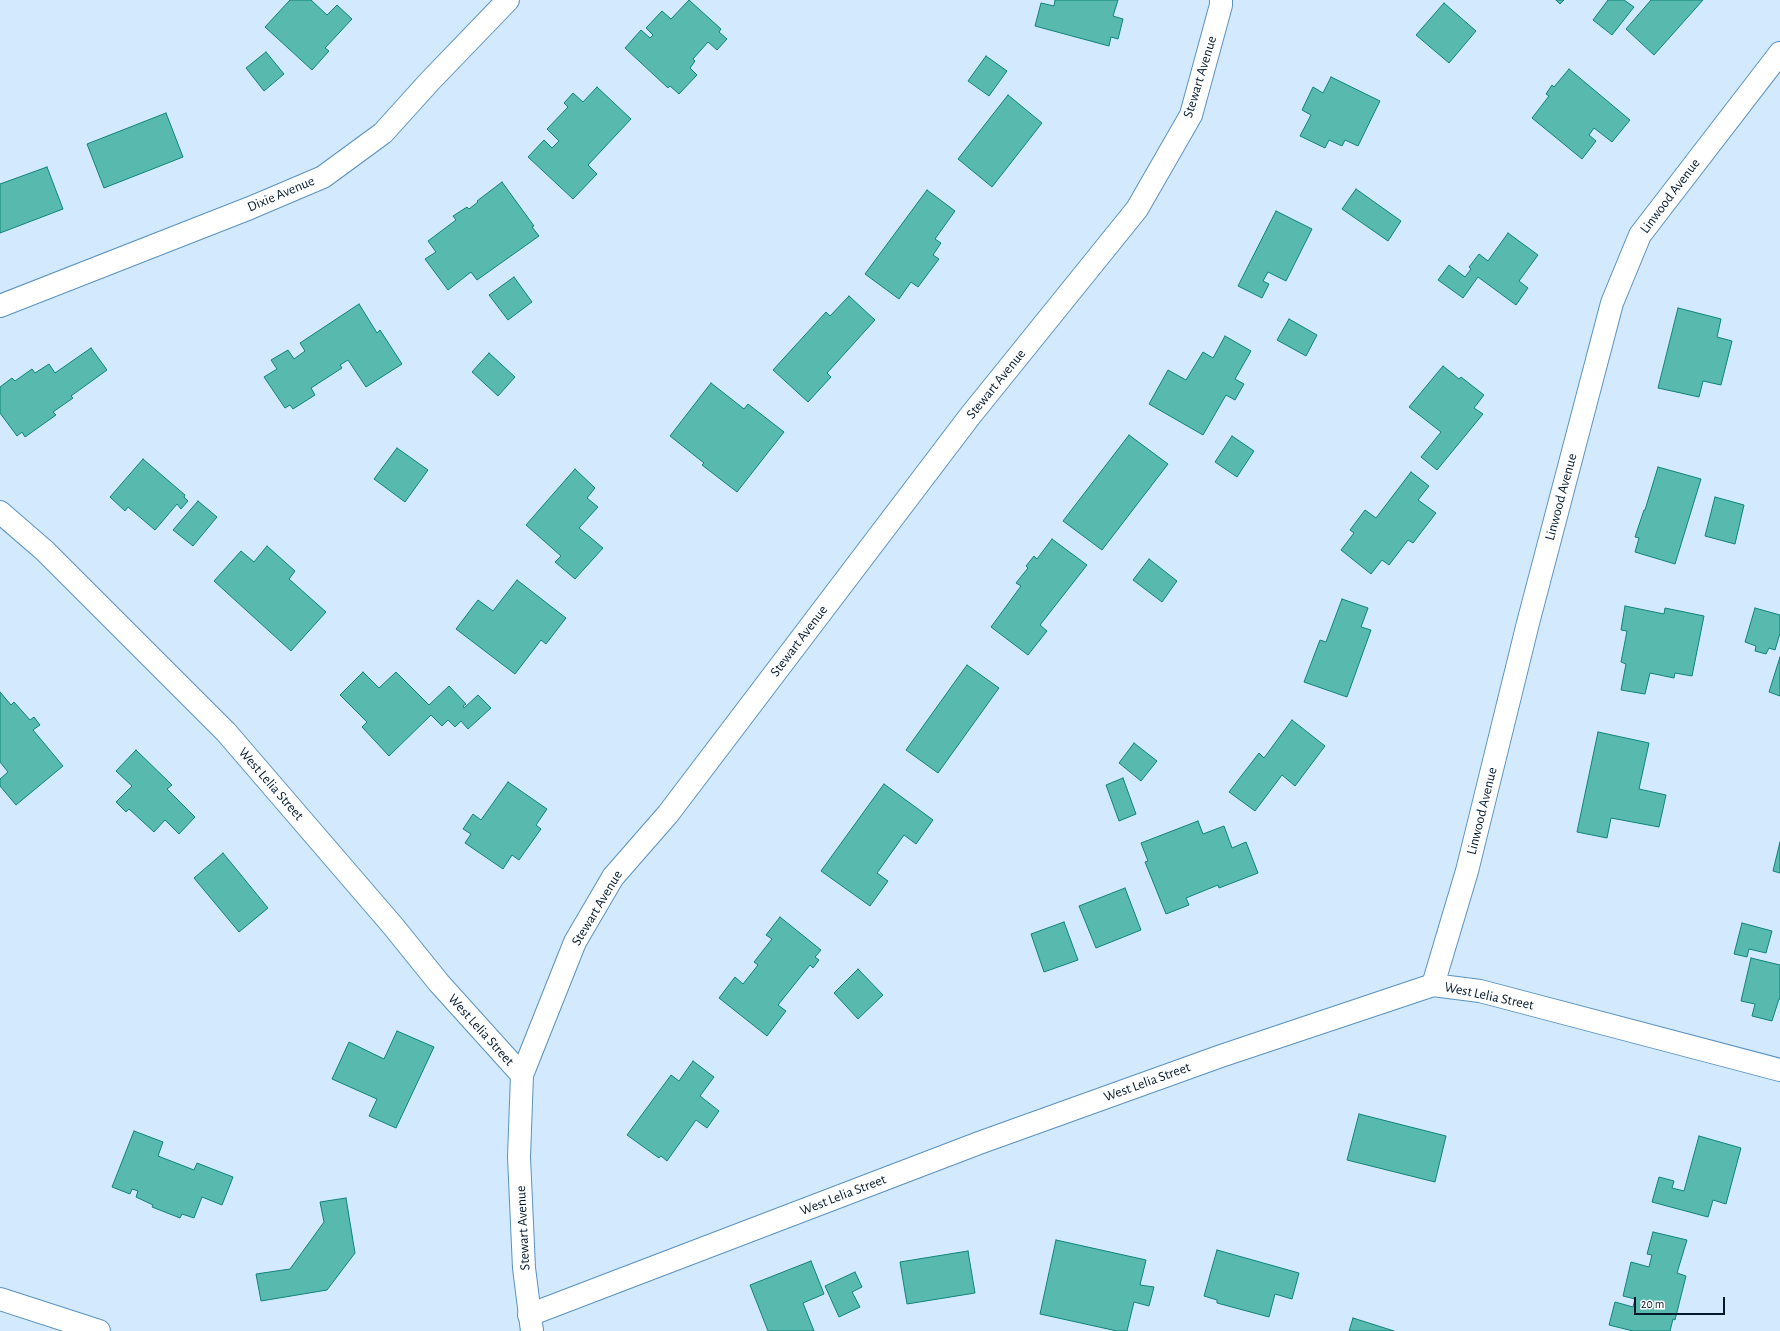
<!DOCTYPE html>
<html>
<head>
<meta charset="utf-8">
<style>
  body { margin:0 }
  #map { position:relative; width:1780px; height:1331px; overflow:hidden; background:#d2e9fe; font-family:"Alegreya Sans",sans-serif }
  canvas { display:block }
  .scale { position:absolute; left:1634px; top:1297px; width:91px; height:18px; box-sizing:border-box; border:2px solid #03192c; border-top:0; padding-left:5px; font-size:12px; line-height:14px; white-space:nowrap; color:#03192c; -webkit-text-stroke:3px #fff; paint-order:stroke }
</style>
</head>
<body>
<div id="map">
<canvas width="1780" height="1331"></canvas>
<div class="scale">20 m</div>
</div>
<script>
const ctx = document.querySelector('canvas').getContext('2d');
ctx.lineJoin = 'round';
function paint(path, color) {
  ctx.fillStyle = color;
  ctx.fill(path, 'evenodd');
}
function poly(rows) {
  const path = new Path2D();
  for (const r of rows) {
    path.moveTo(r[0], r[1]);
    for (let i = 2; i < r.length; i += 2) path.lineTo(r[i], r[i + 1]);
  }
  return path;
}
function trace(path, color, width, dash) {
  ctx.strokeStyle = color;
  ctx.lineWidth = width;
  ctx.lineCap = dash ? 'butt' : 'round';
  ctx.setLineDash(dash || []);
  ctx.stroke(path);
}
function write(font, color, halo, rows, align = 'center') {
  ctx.font = font + ' "Alegreya Sans",sans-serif';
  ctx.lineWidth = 4;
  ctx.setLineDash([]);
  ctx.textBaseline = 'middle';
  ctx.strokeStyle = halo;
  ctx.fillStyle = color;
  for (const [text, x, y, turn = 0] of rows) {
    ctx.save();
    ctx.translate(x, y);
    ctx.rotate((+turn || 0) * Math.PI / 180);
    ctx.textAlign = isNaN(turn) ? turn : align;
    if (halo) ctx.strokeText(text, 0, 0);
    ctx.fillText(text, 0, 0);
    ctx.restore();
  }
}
const building = poly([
  [290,0,311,0,327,15,337,5,352,19,325,48,329,51,312,70,265,27,290,0],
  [689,0,721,29,719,32,727,39,717,50,708,42,693,59,695,61,690,68,697,75,679,94,670,86,668,88,625,48,641,30,650,38,653,35,646,28,662,11,671,19,689,0],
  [1055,0,1118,0,1113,16,1123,19,1118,39,1111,37,1109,46,1035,26,1041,3,1054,6,1055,0],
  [1556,0,1564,0,1560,4,1556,0],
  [1608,0,1624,0,1634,7,1612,35,1593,20,1608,0],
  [1651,0,1703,0,1654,55,1626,29,1651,0],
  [1444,3,1476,31,1449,63,1416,35,1444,3],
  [266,52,284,74,264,91,246,68,266,52],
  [986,56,1007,71,989,96,968,81,986,56],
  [1569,69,1630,120,1612,142,1594,128,1589,135,1596,141,1582,159,1532,118,1549,96,1546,94,1552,85,1554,87,1569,69],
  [1331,77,1380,101,1358,146,1345,140,1342,146,1329,140,1325,148,1300,136,1311,115,1302,110,1313,87,1323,93,1331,77],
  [597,87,631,119,588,165,597,174,573,199,528,157,544,140,552,148,559,141,547,129,568,107,564,103,573,93,583,102,597,87],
  [1008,95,1042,123,992,187,958,159,1008,95],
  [166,113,183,157,104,188,87,144,166,113],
  [47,167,63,209,0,233,0,184,47,167],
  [502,182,534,226,532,227,539,236,477,280,471,272,448,290,425,259,436,252,428,241,456,220,453,216,467,207,469,209,478,202,477,201,502,182],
  [1356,189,1401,221,1388,241,1342,209,1356,189],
  [927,190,955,211,935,239,941,243,933,255,939,259,918,287,911,282,899,299,865,274,927,190],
  [1276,211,1312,229,1286,281,1268,272,1263,281,1269,284,1262,298,1238,286,1276,211],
  [1508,233,1538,255,1519,281,1528,288,1516,305,1478,277,1463,298,1438,280,1449,265,1465,277,1471,269,1469,267,1479,254,1488,261,1508,233],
  [514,277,532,302,508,320,489,295,514,277],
  [849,296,875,320,827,373,831,377,808,402,773,370,826,312,830,316,849,296],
  [359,304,377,333,380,330,402,364,366,387,348,360,340,365,342,368,311,388,315,395,293,409,290,405,285,408,264,377,277,369,271,360,288,350,294,359,305,351,300,343,359,304],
  [1678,308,1721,319,1717,337,1732,341,1721,385,1703,381,1699,397,1658,388,1678,308],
  [1289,319,1317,335,1306,356,1277,340,1289,319],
  [1225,336,1251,351,1235,379,1244,384,1235,400,1226,395,1203,435,1149,404,1168,370,1186,380,1203,352,1213,358,1225,336],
  [91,348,107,370,71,396,73,398,53,412,56,415,25,437,22,432,17,436,0,413,0,387,12,378,15,381,32,369,35,373,49,364,55,373,91,348],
  [489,353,515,377,498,396,472,372,489,353],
  [1443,366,1459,379,1461,377,1484,395,1474,408,1483,414,1437,470,1421,457,1441,432,1409,407,1443,366],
  [711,383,744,409,748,404,784,432,737,492,702,465,704,463,670,436,711,383],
  [1129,435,1168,464,1102,550,1063,521,1129,435],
  [1232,436,1254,451,1237,477,1215,462,1232,436],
  [397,448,428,470,405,502,374,479,397,448],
  [143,459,185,495,184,497,188,501,181,509,177,504,155,530,128,507,125,511,110,497,143,459],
  [1658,467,1701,479,1675,564,1635,552,1639,538,1635,537,1644,510,1645,510,1658,467],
  [575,469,595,488,587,498,598,507,579,528,603,548,575,579,555,562,561,556,526,525,575,469],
  [1411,472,1429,486,1418,500,1436,513,1413,543,1408,540,1389,565,1382,560,1371,574,1341,550,1354,533,1350,530,1365,510,1376,518,1411,472],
  [1715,497,1744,505,1735,544,1705,536,1715,497],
  [198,501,217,517,193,546,173,530,198,501],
  [1052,539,1087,565,1040,625,1047,631,1028,655,991,627,1021,586,1016,583,1028,568,1026,566,1034,556,1037,559,1052,539],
  [267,546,295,571,289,579,326,612,291,651,214,581,241,551,254,562,267,546],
  [1149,559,1177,581,1162,602,1133,580,1149,559],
  [517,580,566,618,546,644,541,640,515,674,456,629,478,600,493,611,517,580],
  [1342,599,1368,608,1361,627,1371,630,1347,697,1304,682,1320,640,1326,642,1342,599],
  [1625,606,1664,614,1665,608,1704,616,1692,676,1675,673,1674,678,1650,673,1645,694,1621,690,1626,664,1621,662,1627,631,1621,630,1625,606],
  [1755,608,1780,615,1780,633,1775,650,1769,648,1766,654,1755,651,1756,646,1745,642,1755,608],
  [1780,657,1780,696,1769,692,1780,657],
  [967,665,999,688,938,773,906,750,967,665],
  [363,672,379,688,396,672,429,705,449,686,466,704,463,706,464,708,478,695,491,708,468,729,461,721,455,727,448,720,442,726,431,715,389,756,362,727,367,722,340,695,363,672],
  [0,692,11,705,14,702,30,720,34,717,40,725,33,730,63,766,16,805,0,786,0,779,8,772,0,762,0,692],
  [1292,720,1325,746,1295,786,1282,775,1255,811,1229,792,1259,753,1264,758,1292,720],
  [1598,732,1649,743,1639,789,1666,795,1659,827,1611,818,1607,838,1577,832,1598,732],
  [1134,743,1157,761,1141,781,1119,763,1134,743],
  [136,750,172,785,167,789,195,817,179,834,165,820,154,832,129,809,126,812,116,802,132,786,116,771,136,750],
  [1123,778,1136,814,1119,821,1106,785,1123,778],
  [508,782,547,809,536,825,541,829,519,860,512,855,503,869,465,843,471,834,463,829,473,814,481,820,508,782],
  [884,784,933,820,916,844,904,835,877,873,888,881,870,906,821,871,884,784],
  [1198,821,1203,834,1224,826,1232,848,1246,842,1258,873,1219,888,1218,885,1186,898,1189,905,1166,914,1145,862,1148,861,1141,843,1198,821],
  [1780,842,1780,873,1773,871,1780,842],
  [223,853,268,908,239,932,194,878,223,853],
  [1125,888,1141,930,1096,948,1079,906,1125,888],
  [780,917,821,950,815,957,819,960,813,968,810,965,778,1005,786,1011,767,1036,719,998,735,977,743,984,758,965,754,962,772,939,766,935,780,917],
  [1064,922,1078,960,1044,972,1031,934,1064,922],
  [1742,923,1772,931,1766,953,1749,949,1747,957,1734,954,1742,923],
  [1751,958,1780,965,1780,999,1779,999,1772,1021,1752,1016,1755,1004,1741,1001,1751,958],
  [858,969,883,995,858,1019,834,993,858,969],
  [397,1031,434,1047,396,1128,369,1116,377,1099,332,1079,349,1042,384,1059,397,1031],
  [693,1061,714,1077,700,1096,719,1111,707,1128,696,1120,667,1161,661,1156,659,1158,627,1135,671,1075,679,1081,693,1061],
  [1359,1114,1446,1136,1435,1182,1347,1160,1359,1114],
  [134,1131,163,1142,158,1156,194,1170,197,1163,233,1177,222,1205,202,1197,194,1218,182,1214,180,1218,152,1207,153,1205,136,1197,138,1191,132,1189,130,1194,112,1187,134,1131],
  [1699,1136,1741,1148,1726,1204,1713,1200,1708,1217,1652,1202,1659,1177,1674,1181,1672,1188,1684,1191,1699,1136],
  [346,1198,355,1253,327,1290,261,1301,256,1274,290,1269,324,1222,320,1202,346,1198],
  [1653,1232,1687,1240,1677,1273,1686,1276,1675,1320,1673,1319,1670,1331,1633,1331,1609,1325,1615,1302,1633,1307,1635,1299,1623,1296,1631,1262,1649,1267,1652,1255,1647,1254,1653,1232],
  [1056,1240,1146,1260,1140,1285,1154,1287,1149,1306,1134,1302,1127,1331,1117,1331,1040,1314,1056,1240],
  [1217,1250,1299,1273,1292,1299,1275,1294,1269,1317,1217,1303,1217,1300,1204,1296,1217,1250],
  [968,1251,975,1293,907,1304,900,1262,968,1251],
  [811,1261,824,1294,803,1303,814,1331,768,1331,750,1285,811,1261],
  [855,1272,862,1287,852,1292,860,1307,839,1317,825,1286,855,1272],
  [1353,1318,1394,1331,1349,1331,1353,1318]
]);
paint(building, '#58baaf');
trace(building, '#0e8379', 1);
const minor = poly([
  [0,306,250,208,323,177,383,133,430,81,508,0],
  [0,512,45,551,226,732,393,926,439,983,522,1075],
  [1433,985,1467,871,1528,623,1612,303,1640,235,1780,53],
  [0,1299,99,1331],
  [529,1315,979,1143,1221,1056,1433,985,1480,991,1780,1070]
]);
const tertiary = poly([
  [532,1331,524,1268,519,1157,522,1075,575,942,613,877,668,814,970,416,1137,209,1191,115,1221,5,1221,0]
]);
trace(minor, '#5992c2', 24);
trace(tertiary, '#5992c2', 24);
trace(minor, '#fff', 22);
trace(tertiary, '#fff', 22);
write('14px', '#03192c', '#fff', [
  ["Stewart Avenue",1200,77,-73],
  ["Dixie Avenue",281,194,-23],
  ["Linwood Avenue",1670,196,-53],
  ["Stewart Avenue",996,384,-51],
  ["Linwood Avenue",1561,497,-75],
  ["Stewart Avenue",799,641,-53],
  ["West Lelia Street",271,784,49],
  ["Linwood Avenue",1482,811,-76],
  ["Stewart Avenue",597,908,-59],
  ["West Lelia Street",1489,996,12],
  ["West Lelia Street",481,1030,48],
  ["West Lelia Street",1147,1082,-20],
  ["West Lelia Street",843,1195,-21],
  ["Stewart Avenue",523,1228,-93]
]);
</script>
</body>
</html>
